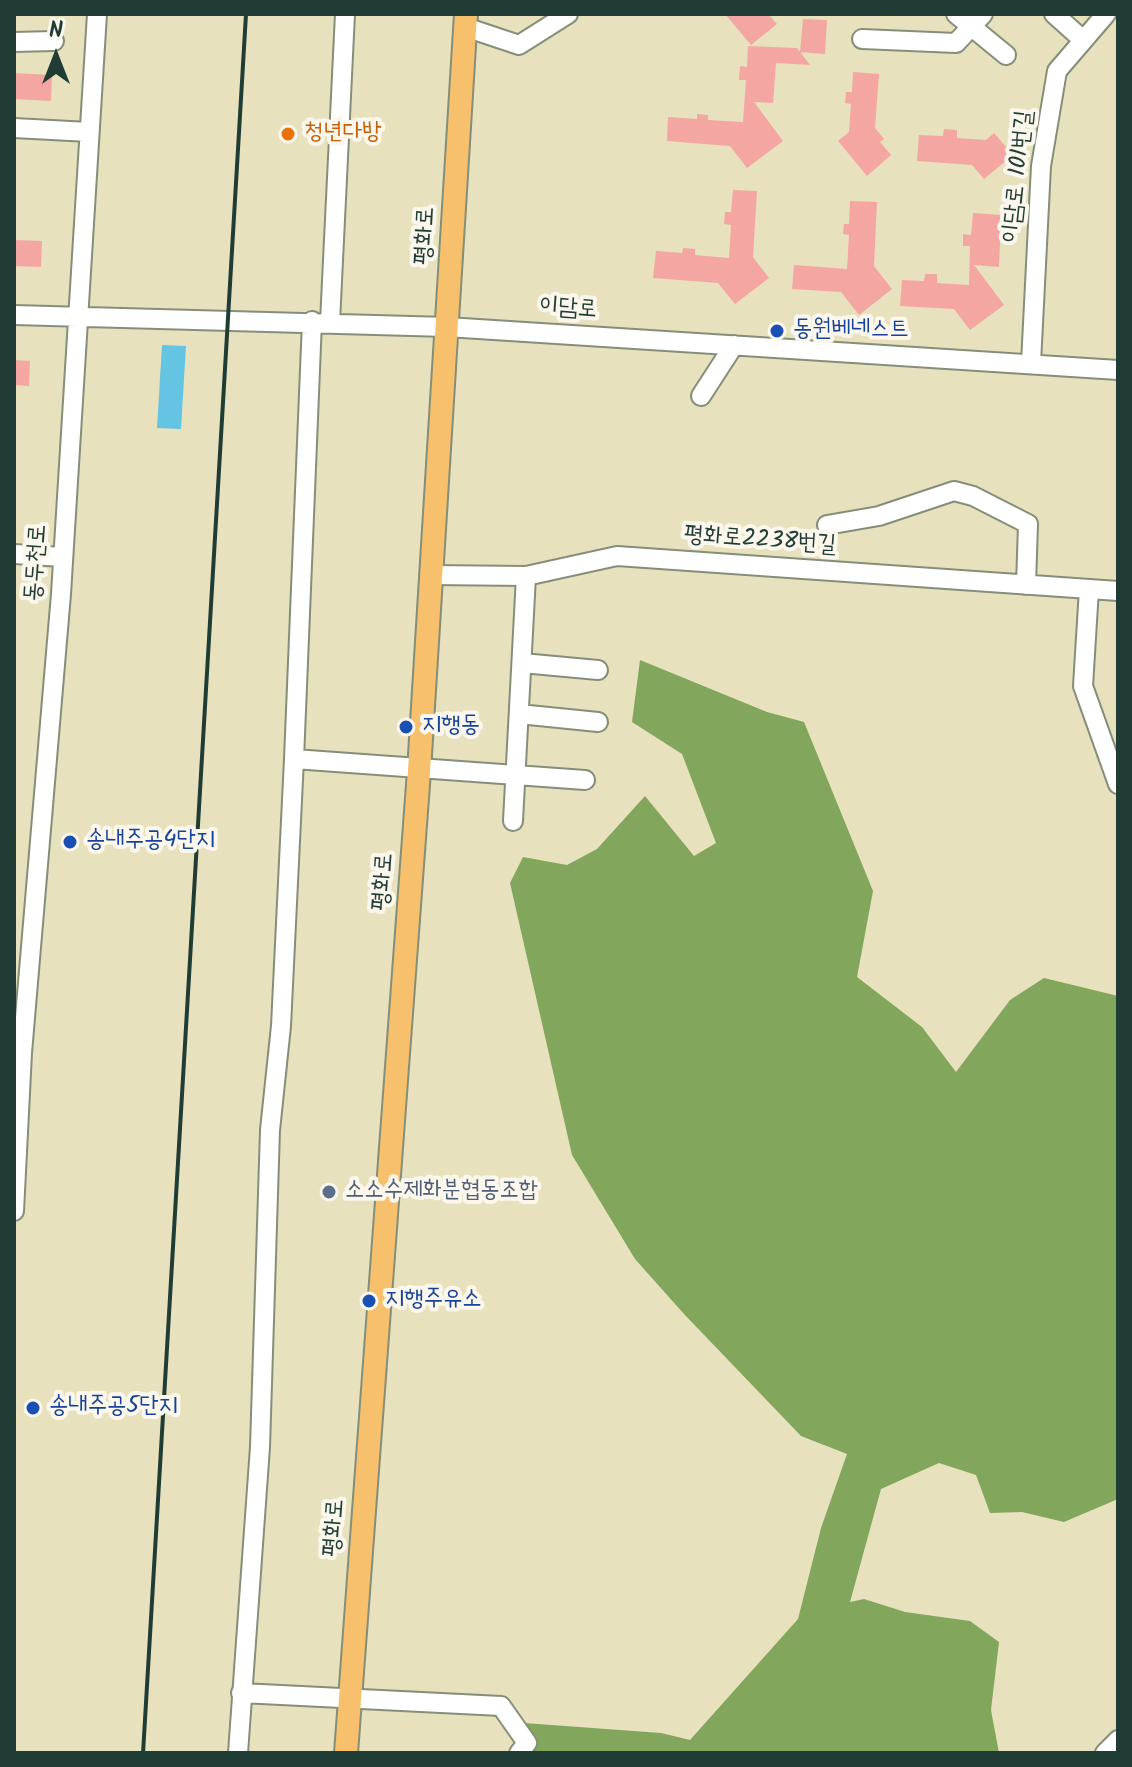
<!DOCTYPE html>
<html>
<head>
<meta charset="utf-8">
<style>
  body { margin:0 }
  #map { position:relative; width:1132px; height:1767px; overflow:hidden; background:#e8e1be; font-family:Kalam,sans-serif }
  canvas { display:block }
  .frame { position:absolute; inset:0; border:16px solid #1f3d34; pointer-events:none }
  .north { position:absolute; left:16px; top:16px; width:80px; height:80px; -webkit-text-stroke:6px #fbf7ec; paint-order:stroke; rotate:0deg; font-size:22px; font-weight:700; line-height:32px; text-align:center; color:#1f3d34 }
  .north::after { content:''; display:block; margin:auto; width:28px; height:36px; background:#1f3d34; clip-path:polygon(50% 0,100% 100%,50% 72%,0 100%) }
</style>
</head>
<body>
<div id="map">
<canvas width="1132" height="1767"></canvas>
<div class="frame"></div>
<div class="north">N</div>
</div>
<script>
const ctx = document.querySelector('canvas').getContext('2d');
ctx.lineJoin = 'round';
function paint(path, color) {
  ctx.fillStyle = color;
  ctx.fill(path, 'evenodd');
}
function poly(rows) {
  const path = new Path2D();
  for (const r of rows) {
    path.moveTo(r[0], r[1]);
    for (let i = 2; i < r.length; i += 2) path.lineTo(r[i], r[i + 1]);
  }
  return path;
}
function trace(path, color, width, dash) {
  ctx.strokeStyle = color;
  ctx.lineWidth = width;
  ctx.lineCap = dash ? 'butt' : 'round';
  ctx.setLineDash(dash || []);
  ctx.stroke(path);
}
function write(font, color, halo, rows, align = 'center') {
  ctx.font = font + ' Kalam,"Poor Story",sans-serif';
  ctx.lineWidth = 8;
  ctx.setLineDash([]);
  ctx.textBaseline = 'middle';
  ctx.strokeStyle = halo;
  ctx.fillStyle = color;
  for (const [text, x, y, turn = 0] of rows) {
    ctx.save();
    ctx.translate(x, y);
    ctx.rotate((+turn || 0) * Math.PI / 180);
    ctx.textAlign = isNaN(turn) ? turn : align;
    if (halo) ctx.strokeText(text, 0, 0);
    ctx.fillText(text, 0, 0);
    ctx.restore();
  }
}
paint(poly([
  [640,660,767,712,804,722,873,891,857,977,922,1027,956,1072,1010,1000,1044,978,1118,996,1118,1499,1064,1522,1022,1512,990,1513,976,1475,939,1463,881,1489,850,1602,864,1599,905,1612,970,1621,999,1642,991,1710,999,1753,533,1753,524,1723,661,1733,690,1740,798,1619,821,1528,847,1454,801,1436,684,1314,635,1259,572,1155,510,883,523,857,567,865,597,849,645,796,694,856,716,843,682,754,632,722]
]), '#81a65c');
paint(poly([
  [162,345,186,346,181,429,157,428]
]), '#64c4e2');
paint(poly([
  [725,14,768,14,777,24,751,45],
  [803,19,827,20,825,54,800,52],
  [748,46,797,48,810,65,776,63,773,103,754,102,783,141,747,168,730,146,667,141,668,117,697,119,697,114,708,115,708,120,743,122,746,80,739,80,740,66,747,67],
  [853,72,879,74,875,128,884,139,880,142,891,155,867,176,838,141,849,132,851,104,845,103,846,92,852,92],
  [14,73,52,75,51,101,14,99],
  [944,129,957,130,957,138,986,140,994,133,1013,155,984,179,972,165,917,161,919,135,943,136],
  [733,190,757,191,753,257,769,278,735,304,718,283,653,278,656,251,682,253,683,248,695,249,695,255,729,258,731,225,724,224,725,212,731,212],
  [850,201,877,202,874,266,892,289,859,315,841,292,792,289,794,265,847,269,849,235,843,234,844,224,849,224],
  [973,213,1001,215,999,267,974,265,1004,305,970,330,954,309,900,306,902,280,924,281,925,274,937,274,937,283,969,285,970,246,963,246,963,234,971,235],
  [14,240,42,241,41,267,14,266],
  [14,360,30,361,29,386,14,385]
]), '#f3a6a2');
const minor = poly([
  [956,14,1006,55],
  [1054,14,1083,40],
  [465,27,519,45,568,14],
  [862,39,956,43,983,14],
  [14,42,54,41],
  [14,128,89,132],
  [14,315,447,327,1118,370],
  [330,322,345,14],
  [1031,363,1041,166,1057,71,1106,14],
  [701,396,734,345],
  [827,525,879,516,954,491,973,496,1028,524,1026,585],
  [14,554,63,557],
  [430,575,526,576,617,556,1118,591],
  [1089,589,1083,686,1118,784],
  [522,663,598,670],
  [519,714,598,722],
  [294,759,312,321],
  [513,821,526,576],
  [14,1211,22,1053,61,594,97,14],
  [241,1693,501,1706,527,1743,519,1753],
  [238,1753,260,1447,270,1130,281,1026,294,759,585,780],
  [1105,1753,1118,1740]
]);
const major = poly([
  [346,1753,419,771,466,14]
]);
trace(minor, '#848f79', 22);
trace(major, '#848f79', 26);
trace(minor, '#fff', 18);
trace(major, '#f7c06c', 22);
trace(poly([
  [143,1753,246,14]
]), '#1f3d34', 4);
for (const [x, y, r, color] of [
  [288,134,8,"#e8710a"],
  [777,331,8,"#1a4fb4"],
  [406,727,8,"#1a4fb4"],
  [70,842,8,"#1a4fb4"],
  [329,1192,8,"#5c6f8a"],
  [369,1301,8,"#1a4fb4"],
  [33,1408,8,"#1a4fb4"]
]) {
  const dot = new Path2D();
  dot.arc(x, y, r, 0, 2 * Math.PI);
  ctx.fillStyle = color;
  ctx.fill(dot);
  trace(dot, '#fbf7ec', 3);
}
write('24px', '#c56008', '#fbf7ec', [
  ["청년다방",304,134]
], 'left');
write('24px', '#1f3d34', '#fbf7ec', [
  ["이담로 101번길",1020,177,-84],
  ["평화로",427,236,-87],
  ["이담로",568,310,4],
  ["평화로2238번길",760,542,4],
  ["동두천로",38,563,-86],
  ["평화로",385,882,-86],
  ["평화로",336,1528,-86]
]);
write('24px', '#164399', '#fbf7ec', [
  ["동원베네스트",793,331],
  ["지행동",422,727],
  ["송내주공4단지",86,842],
  ["지행주유소",385,1301],
  ["송내주공5단지",49,1408]
], 'left');
write('24px', '#4e5e75', '#fbf7ec', [
  ["소소수제화분협동조합",345,1192]
], 'left');
</script>
</body>
</html>
